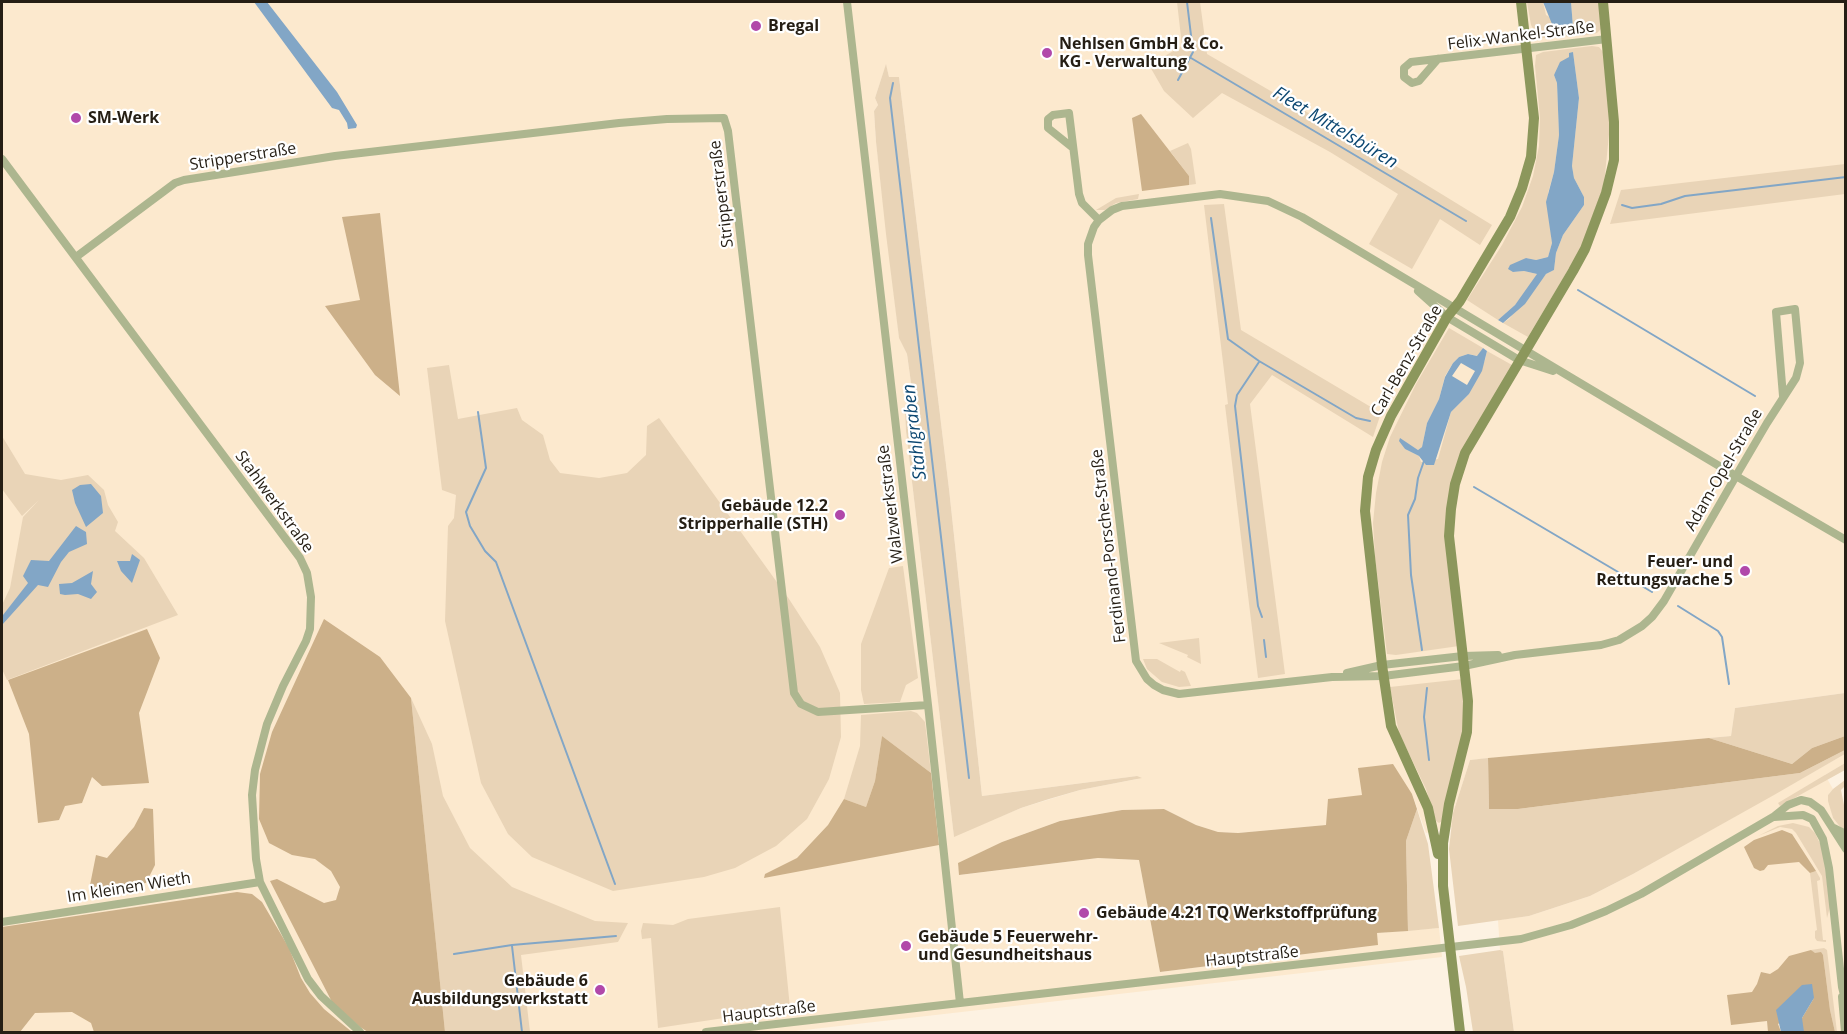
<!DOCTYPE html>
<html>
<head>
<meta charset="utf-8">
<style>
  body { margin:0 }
  #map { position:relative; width:1847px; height:1034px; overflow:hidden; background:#fdf2e2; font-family:"Open Sans",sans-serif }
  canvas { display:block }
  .frame { position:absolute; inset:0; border:3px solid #251e14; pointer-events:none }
</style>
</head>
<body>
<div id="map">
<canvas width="1847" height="1034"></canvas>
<div class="frame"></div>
</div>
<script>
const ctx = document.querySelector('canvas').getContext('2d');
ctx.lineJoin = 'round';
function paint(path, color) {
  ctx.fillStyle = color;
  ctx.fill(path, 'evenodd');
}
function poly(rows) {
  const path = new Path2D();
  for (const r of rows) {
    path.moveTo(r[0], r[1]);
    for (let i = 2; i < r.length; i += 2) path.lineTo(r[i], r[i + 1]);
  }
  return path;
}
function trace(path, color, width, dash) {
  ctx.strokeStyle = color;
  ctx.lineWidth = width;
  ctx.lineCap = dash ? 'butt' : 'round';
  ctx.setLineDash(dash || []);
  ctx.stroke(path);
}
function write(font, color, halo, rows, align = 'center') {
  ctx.font = font + ' "Open Sans",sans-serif';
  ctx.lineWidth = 4.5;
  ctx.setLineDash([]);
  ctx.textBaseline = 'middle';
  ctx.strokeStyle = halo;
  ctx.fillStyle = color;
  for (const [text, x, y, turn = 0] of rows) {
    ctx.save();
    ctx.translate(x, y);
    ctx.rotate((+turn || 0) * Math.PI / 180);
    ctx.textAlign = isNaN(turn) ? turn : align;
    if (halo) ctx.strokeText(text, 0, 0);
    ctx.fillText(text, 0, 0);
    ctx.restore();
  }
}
paint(poly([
  [2,2,1845,2,1845,693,1735,708,1731,736,1470,760,1453,813,1452,827,1426,833,1412,794,1362,795,1327,825,1238,833,1217,832,1196,825,1164,809,1122,810,1060,821,1002,842,958,864,960,875,1098,858,1139,860,1160,972,1377,945,1377,933,1439,928,1442,957,787,1032,2,1032],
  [886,65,889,77,899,77,949,489,982,796,1137,776,1137,779,1080,790,1021,808,954,836,906,431,905,412,911,383,907,354,899,337,876,142,874,111,878,105,875,98],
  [1845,754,1845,763,1825,775,1833,789,1828,795,1833,818,1845,833,1845,1032,1514,1032,1503,951,1500,950,1498,920,1529,916,1590,896,1633,874]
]), '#fce9ce');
paint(poly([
  [1177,2,1200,2,1207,54,1324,122,1492,225,1480,245,1440,219,1412,269,1369,244,1398,194,1330,152,1222,93,1193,118,1164,91,1149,65,1182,46],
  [1527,2,1543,2,1546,15,1570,29,1573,27,1571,2,1600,2,1601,29,1597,33,1589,35,1543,38,1537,35,1531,25],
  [1592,46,1599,47,1603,52,1610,124,1604,185,1580,250,1528,337,1503,323,1509,319,1546,274,1554,270,1556,253,1563,235,1584,205,1584,197,1574,178,1572,166,1579,98,1573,52,1554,75,1557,83,1559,135,1554,172,1548,193,1552,243,1548,257,1536,260,1526,258,1513,272,1524,271,1537,274,1537,278,1515,305,1498,320,1467,300,1502,245,1522,207,1533,176,1539,146,1540,118,1535,66,1536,55,1543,52],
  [886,64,889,77,899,77,949,489,982,796,1137,776,1142,778,1080,790,1049,799,1021,808,954,837,906,431,905,412,911,383,907,354,899,338,886,234,876,142,874,111,878,105,875,98],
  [1188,143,1191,149,1196,184,1189,185,1189,176,1170,151],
  [1845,164,1845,194,1610,224,1621,190],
  [1139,194,1138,199,1116,203,1105,210,1096,210,1116,198],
  [1224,204,1241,330,1381,413,1373,437,1272,375,1250,404,1285,674,1258,678,1225,405,1228,404,1204,205],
  [1449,328,1483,348,1478,356,1468,354,1459,357,1453,363,1445,376,1439,399,1427,423,1422,447,1418,450,1400,439,1405,449,1419,456,1421,462,1438,459,1451,412,1469,394,1485,360,1487,351,1512,365,1450,488,1459,646,1396,655,1387,654,1375,557,1373,523,1376,493,1382,462,1390,437,1416,384],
  [449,365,458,419,517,408,522,420,543,435,550,460,560,473,599,478,627,473,646,455,647,426,659,418,789,599,820,647,840,693,841,737,829,779,807,819,776,846,735,868,704,877,613,891,532,857,508,834,481,783,445,621,448,526,454,518,456,495,442,490,427,368],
  [2,436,25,474,61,480,88,475,104,490,108,505,118,522,115,531,144,558,178,615,7,680,2,669,2,605,10,588,23,517,39,500,22,516,2,489],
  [903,566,918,678,906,685,900,702,864,704,861,690,861,644,889,568],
  [1199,638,1201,664,1187,657,1188,655,1159,643],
  [1143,659,1157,659,1180,672,1181,670,1185,672,1191,686,1179,687,1162,682,1147,669],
  [1463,679,1465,729,1442,821,1439,823,1436,821,1426,789,1399,733,1390,687],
  [1845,693,1845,736,1812,748,1792,764,1709,738,1731,736,1735,708],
  [411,698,432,744,443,796,470,848,512,887,595,921,628,923,618,942,521,955,530,1032,445,1032],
  [911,711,917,713,925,722,931,773,882,736,875,781,866,807,844,799,860,746,861,715],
  [1845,750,1845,754,1774,795,1633,874,1590,896,1529,916,1458,926,1449,849,1453,813,1470,760,1488,758,1489,809,1518,809,1800,773],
  [1845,763,1845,770,1780,806,1778,803],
  [1845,780,1845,786,1841,790,1845,810,1845,833,1833,818,1828,801,1828,795,1833,789],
  [1417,809,1428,844,1439,928,1408,931,1406,841],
  [1793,823,1809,827,1815,833,1823,850,1830,907,1827,918,1822,876,1796,833,1792,829,1780,827,1758,836,1778,826],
  [1816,871,1820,878,1820,880,1817,881,1823,940,1826,940,1826,942,1817,941,1815,938,1815,931,1817,930,1810,873],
  [780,907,790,1008,658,1028,651,938,642,939,641,931,643,923,673,925,688,919],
  [1824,948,1827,950,1837,1032,1835,1032,1830,1010,1823,955,1814,953,1811,950],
  [1500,950,1503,951,1514,1032,1473,1032,1466,987,1459,956]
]), '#e9d4b7');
paint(poly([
  [1141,114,1189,176,1189,185,1142,191,1132,118],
  [380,213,400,396,375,375,325,306,360,300,342,217],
  [324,619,380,657,411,698,445,1032,368,1032,360,1027,332,1002,270,881,277,879,324,903,336,900,340,887,331,871,315,859,292,855,269,843,259,819,260,774,272,732],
  [147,629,160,658,139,713,149,783,102,786,92,777,82,803,65,806,59,820,38,823,29,734,8,680],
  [882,736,931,773,939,845,764,878,765,874,797,858,828,825,844,799,866,807,875,781],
  [1845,736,1845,750,1800,773,1518,809,1489,809,1488,758,1709,738,1792,764,1812,748],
  [1393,764,1412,794,1417,809,1406,841,1408,931,1377,933,1378,945,1160,972,1139,860,1098,858,959,875,958,863,1002,842,1060,821,1122,810,1164,809,1196,825,1218,832,1238,833,1326,825,1328,799,1362,795,1358,768],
  [144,808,153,809,155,865,146,883,89,890,96,855,107,858,134,827],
  [1782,830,1792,834,1816,871,1810,873,1799,862,1768,865,1764,870,1760,871,1754,868,1744,847,1754,840],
  [237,892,252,894,262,902,289,948,301,978,310,993,324,1009,352,1032,94,1032,91,1023,72,1012,35,1013,20,1032,2,1032,2,927],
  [1811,950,1815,953,1821,952,1823,955,1830,1010,1835,1032,1804,1032,1802,1030,1802,1018,1814,998,1778,1024,1781,1032,1768,1032,1767,1021,1731,1025,1727,995,1752,992,1757,984,1761,972,1770,974,1778,969,1789,956]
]), '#ccb089');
paint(poly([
  [254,2,267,2,337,92,357,125,356,128,348,129,347,123,339,110,332,108],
  [1543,2,1571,2,1573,27,1571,32,1567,33,1565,27,1552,24],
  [1573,52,1579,98,1572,166,1574,178,1584,197,1584,205,1563,235,1556,253,1554,270,1546,274,1525,304,1503,323,1498,320,1515,305,1537,274,1524,271,1513,272,1508,269,1510,265,1526,258,1536,260,1548,257,1552,243,1546,202,1554,172,1559,135,1557,83,1554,75,1560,62,1569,57,1569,53],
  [1483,348,1487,351,1482,371,1469,394,1451,412,1434,465,1426,465,1419,456,1405,449,1399,441,1400,438,1418,450,1422,447,1427,423,1439,399,1445,377,1453,363,1459,357,1468,354,1477,356],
  [1461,363,1475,371,1467,385,1452,376],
  [91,484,101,496,103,513,86,527,75,503,72,490,80,485],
  [76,526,86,532,87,544,69,552,61,562,48,587,38,585,2,625,3,615,28,583,23,576,31,560,49,561],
  [132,554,140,560,132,583,121,571,117,561,130,561],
  [93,571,91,584,97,592,91,599,78,594,65,595,60,594,59,584,72,583],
  [1812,984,1814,998,1802,1018,1804,1032,1781,1032,1776,1010,1802,985]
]), '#82a6c6');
trace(poly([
  [1191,58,1466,221],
  [1178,80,1193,52,1187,2],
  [893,83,890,98,969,778],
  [1622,205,1632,208,1661,204,1685,196,1846,177],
  [1211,218,1228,339,1259,361,1356,418,1370,421],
  [1578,290,1755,396],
  [1259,362,1237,395,1235,406,1258,606,1262,617],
  [478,412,486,468,466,512,470,526,485,551,496,562,615,884],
  [1474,487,1652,592],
  [1678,606,1718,631,1722,637,1729,684],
  [1264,640,1266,657],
  [1422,650,1411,575,1408,515,1415,499,1418,478,1424,461],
  [1427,688,1424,717,1429,760],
  [512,946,522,1032],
  [454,954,512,945,616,936]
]), '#82a6c6', 2);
trace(poly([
  [847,2,928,705,960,1003],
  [1438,59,1419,81,1412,83,1404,77,1404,68,1411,62,1607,39],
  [1073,148,1048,128,1048,119,1053,115,1069,113,1079,194,1082,203,1099,220],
  [2,159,300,558,307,573,311,597,310,629,306,641,283,686,267,724,255,770,252,795,256,859,260,882,308,979,321,996,360,1032],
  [76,257,175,183,184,180,335,156,619,123,667,119,724,118,728,131,794,693,801,704,818,712,928,705],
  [1418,291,1447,317,1519,360,1553,371],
  [1783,396,1776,312,1795,309,1800,363,1796,378,1767,423,1740,469,1736,476,1664,601,1652,617,1642,626,1619,640,1601,645,1515,655,1464,666,1383,676,1332,677,1179,694,1163,690,1154,685,1147,679,1136,661,1088,255,1088,244,1094,227,1099,220,1112,210,1122,206,1220,194,1268,201,1302,217,1736,476,1846,540],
  [1347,673,1382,665,1463,656,1498,655],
  [1774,817,1803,815,1812,819,1823,839,1829,868,1842,987,1846,1003],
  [1834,828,1842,832,1846,837],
  [2,922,260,882],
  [1842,997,1845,1032],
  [706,1032,1521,939,1571,925,1606,911,1641,894,1773,817,1788,805,1801,800,1810,802,1821,810,1846,849]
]), '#adb68f', 8);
trace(poly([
  [1438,854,1428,808,1391,726,1382,665,1365,511,1368,477,1376,450,1391,416,1447,317,1460,301,1510,217,1522,188,1531,157,1534,118,1521,2],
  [1460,1032,1443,886,1443,843,1449,804,1467,732,1468,701,1449,536,1451,509,1455,484,1465,453,1573,271,1585,249,1606,193,1614,160,1614,122,1603,2]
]), '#8c975c', 10);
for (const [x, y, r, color] of [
  [756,26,6,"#b148aa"],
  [1047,53,6,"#b148aa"],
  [76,118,6,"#b148aa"],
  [840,515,6,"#b148aa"],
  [1745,571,6,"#b148aa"],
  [1084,913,6,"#b148aa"],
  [906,946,6,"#b148aa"],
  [600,990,6,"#b148aa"]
]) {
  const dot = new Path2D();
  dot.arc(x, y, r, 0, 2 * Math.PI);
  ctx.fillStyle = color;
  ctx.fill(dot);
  trace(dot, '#fff', 2);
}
write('bold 16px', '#251e14', '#fff', [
  ["Bregal",768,26],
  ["Nehlsen GmbH & Co.",1059,44],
  ["KG - Verwaltung",1059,62],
  ["SM-Werk",88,118],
  ["Gebäude 12.2",828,506,"right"],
  ["Stripperhalle (STH)",828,524,"right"],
  ["Feuer- und",1733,562,"right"],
  ["Rettungswache 5",1733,580,"right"],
  ["Gebäude 4.21 TQ Werkstoffprüfung",1096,913],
  ["Gebäude 5 Feuerwehr-",918,937],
  ["und Gesundheitshaus",918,955],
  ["Gebäude 6",588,981,"right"],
  ["Ausbildungswerkstatt",588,999,"right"]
], 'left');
write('16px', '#251e14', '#fff', [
  ["Felix-Wankel-Straße",1521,36,-7],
  ["Stripperstraße",243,157,-9],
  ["Stripperstraße",722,194,-97],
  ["Carl-Benz-Straße",1407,361,-60],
  ["Adam-Opel-Straße",1724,470,-60],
  ["Stahlwerkstraße",274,502,54],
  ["Walzwerkstraße",891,504,-97],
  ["Ferdinand-Porsche-Straße",1109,546,-97],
  ["Im kleinen Wieth",129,888,-9],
  ["Hauptstraße",1252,957,-6],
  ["Hauptstraße",769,1012,-7]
]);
write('italic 18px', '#0c4771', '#fff', [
  ["Fleet Mittelsbüren",1335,128,31],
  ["Stahlgraben",915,432,-97]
]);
</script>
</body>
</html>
